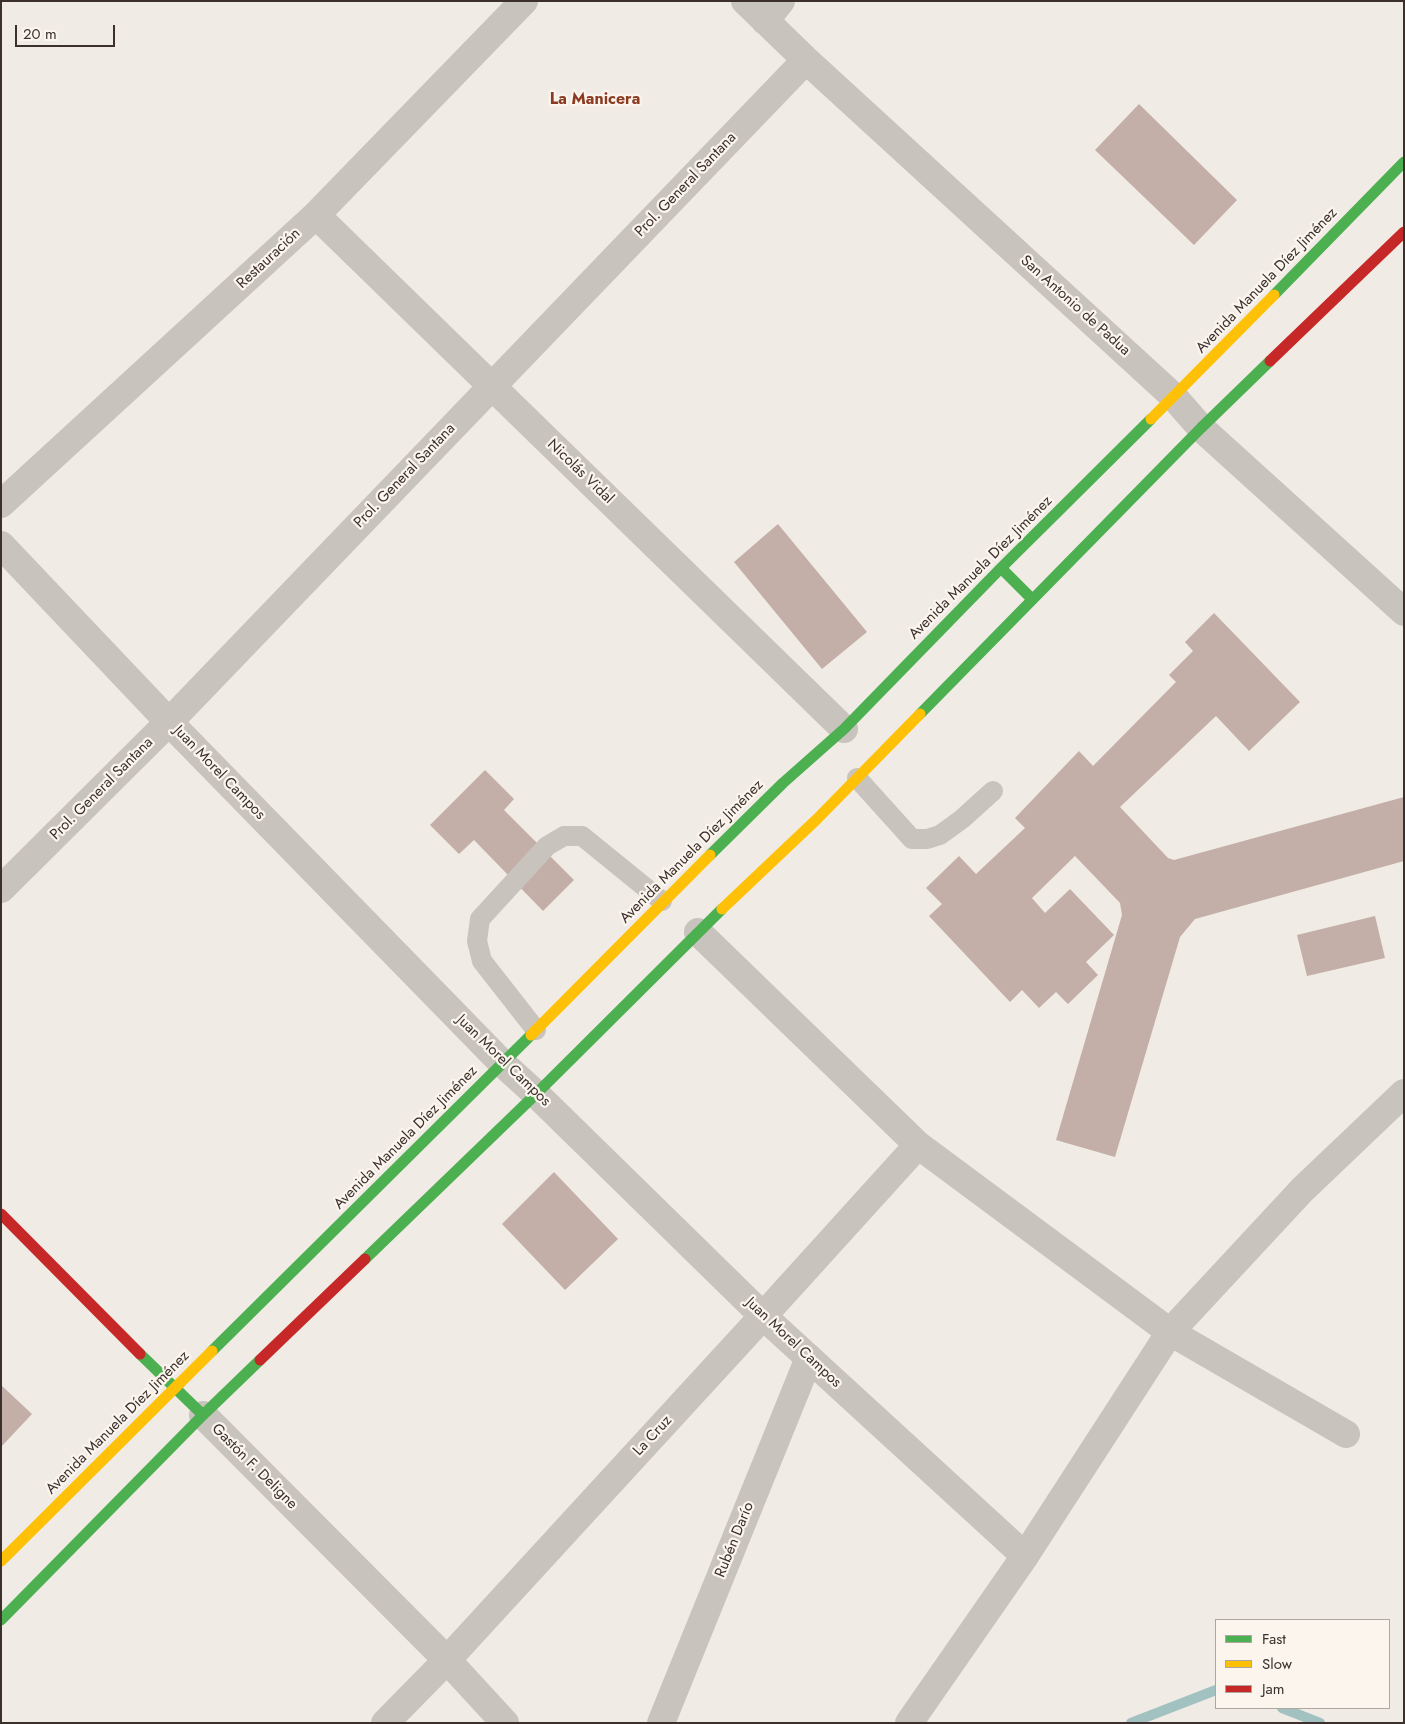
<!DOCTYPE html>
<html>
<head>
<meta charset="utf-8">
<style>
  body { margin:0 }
  #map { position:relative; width:1405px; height:1724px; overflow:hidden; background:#f0ebe5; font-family:Jost,sans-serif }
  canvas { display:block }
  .frame { position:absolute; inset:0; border:2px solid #3b302b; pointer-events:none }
  .legend { position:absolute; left:1215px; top:1619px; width:175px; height:90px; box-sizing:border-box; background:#fbf5ee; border:1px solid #aea6a0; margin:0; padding:6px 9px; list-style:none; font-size:15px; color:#3b302b }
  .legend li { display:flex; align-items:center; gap:10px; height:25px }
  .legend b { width:25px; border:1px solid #aea6a0 }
  .scale { position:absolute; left:15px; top:25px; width:100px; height:22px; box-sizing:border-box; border:2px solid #3b302b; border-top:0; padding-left:6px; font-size:15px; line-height:18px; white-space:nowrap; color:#3b302b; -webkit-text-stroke:4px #fbf5ee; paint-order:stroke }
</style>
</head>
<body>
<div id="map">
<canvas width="1405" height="1724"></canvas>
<div class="frame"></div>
<ul class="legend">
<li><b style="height:6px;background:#4caf50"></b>Fast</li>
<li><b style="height:6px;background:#ffc107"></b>Slow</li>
<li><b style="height:6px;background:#c62828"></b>Jam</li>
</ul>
<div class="scale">20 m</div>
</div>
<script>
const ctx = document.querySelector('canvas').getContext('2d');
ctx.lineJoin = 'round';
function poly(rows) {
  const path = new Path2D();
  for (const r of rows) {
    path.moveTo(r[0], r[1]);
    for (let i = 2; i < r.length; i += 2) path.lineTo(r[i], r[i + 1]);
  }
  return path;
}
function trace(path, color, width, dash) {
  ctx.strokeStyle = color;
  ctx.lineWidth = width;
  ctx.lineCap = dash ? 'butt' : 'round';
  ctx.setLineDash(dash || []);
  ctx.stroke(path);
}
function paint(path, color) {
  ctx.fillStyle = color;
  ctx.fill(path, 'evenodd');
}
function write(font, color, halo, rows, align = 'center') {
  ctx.font = font + ' Jost,sans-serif';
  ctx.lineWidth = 4.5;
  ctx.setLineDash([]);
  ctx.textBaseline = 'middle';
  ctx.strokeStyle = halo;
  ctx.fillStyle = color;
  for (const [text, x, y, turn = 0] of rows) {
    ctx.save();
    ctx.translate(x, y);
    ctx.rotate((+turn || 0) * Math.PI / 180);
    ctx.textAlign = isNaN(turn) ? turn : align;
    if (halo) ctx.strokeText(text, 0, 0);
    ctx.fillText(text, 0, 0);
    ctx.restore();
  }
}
trace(poly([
  [1282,1708,1320,1723],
  [1131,1723,1216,1690]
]), '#a1c2c1', 10);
paint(poly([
  [1139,104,1237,200,1194,245,1095,150],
  [778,524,867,632,822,669,734,562],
  [1214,613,1300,702,1249,751,1216,716,1120,807,1168,858,1174,860,1404,797,1404,861,1195,919,1180,937,1115,1157,1056,1140,1122,915,1120,903,1075,856,1032,898,1045,913,1070,889,1114,935,1086,962,1098,975,1068,1004,1056,992,1039,1008,1022,990,1010,1002,929,916,942,904,926,888,959,856,976,874,1025,828,1015,818,1079,751,1093,766,1176,682,1169,675,1193,651,1185,642],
  [485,770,514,799,504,810,574,880,543,911,474,840,459,854,430,825],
  [1375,916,1385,958,1307,976,1297,935],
  [554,1172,618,1239,565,1290,502,1224],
  [1,1385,32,1414,1,1447]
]), '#c3afa7');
trace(poly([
  [857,778,912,839,927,839,940,835,962,819,993,791],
  [536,1030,482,961,477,941,480,919,547,846,564,836,582,836,662,901]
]), '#c9c3be', 20);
trace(poly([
  [745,1,806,60,1173,396,1201,428,1404,612],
  [765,21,781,1],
  [316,215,844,729],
  [1,504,316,215,524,1],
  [1,545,169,722,503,1064,536,1094,763,1316,1025,1556],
  [1,889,169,722,806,60],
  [698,932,918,1145,1170,1332,1346,1434],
  [203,1415,447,1660,505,1723],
  [385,1723,447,1660,763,1316,918,1145],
  [661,1723,809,1358],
  [909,1723,1025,1556,1170,1332,1302,1190,1404,1093]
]), '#c9c3be', 28);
trace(poly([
  [1274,295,1404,162],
  [1001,568,1032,599],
  [920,714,1201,428,1270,361],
  [710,855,783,783,844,729,1001,568,1151,419],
  [365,1259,536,1094,722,909],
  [212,1351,531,1035],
  [140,1354,203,1415],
  [1,1620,203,1415,260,1360]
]), '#4caf50', 11);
trace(poly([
  [1151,419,1274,295],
  [722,909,817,819,920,714],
  [531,1035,710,855],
  [1,1561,212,1351]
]), '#ffc107', 11);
trace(poly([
  [1270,361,1404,232],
  [1,1214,140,1354],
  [260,1360,365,1259]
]), '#c62828', 11);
write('15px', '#3b302b', '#fbf5ee', [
  ["Prol. General Santana",686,185,-46],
  ["Restauración",269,259,-43],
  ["Avenida Manuela Díez Jiménez",1267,281,-46],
  ["San Antonio de Padua",1075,306,42],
  ["Nicolás Vidal",580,472,44],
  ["Prol. General Santana",405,476,-46],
  ["Avenida Manuela Díez Jiménez",981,568,-45],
  ["Juan Morel Campos",219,773,46],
  ["Prol. General Santana",102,789,-45],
  ["Avenida Manuela Díez Jiménez",692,852,-45],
  ["Juan Morel Campos",503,1061,44],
  ["Avenida Manuela Díez Jiménez",406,1138,-45],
  ["Juan Morel Campos",793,1343,43],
  ["Avenida Manuela Díez Jiménez",118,1423,-45],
  ["La Cruz",653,1436,-47],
  ["Gastón F. Deligne",254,1467,45],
  ["Rubén Darío",735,1540,-68]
]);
write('bold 16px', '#8c3b22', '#fbf5ee', [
  ["La Manicera",595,100]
]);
</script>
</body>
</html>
